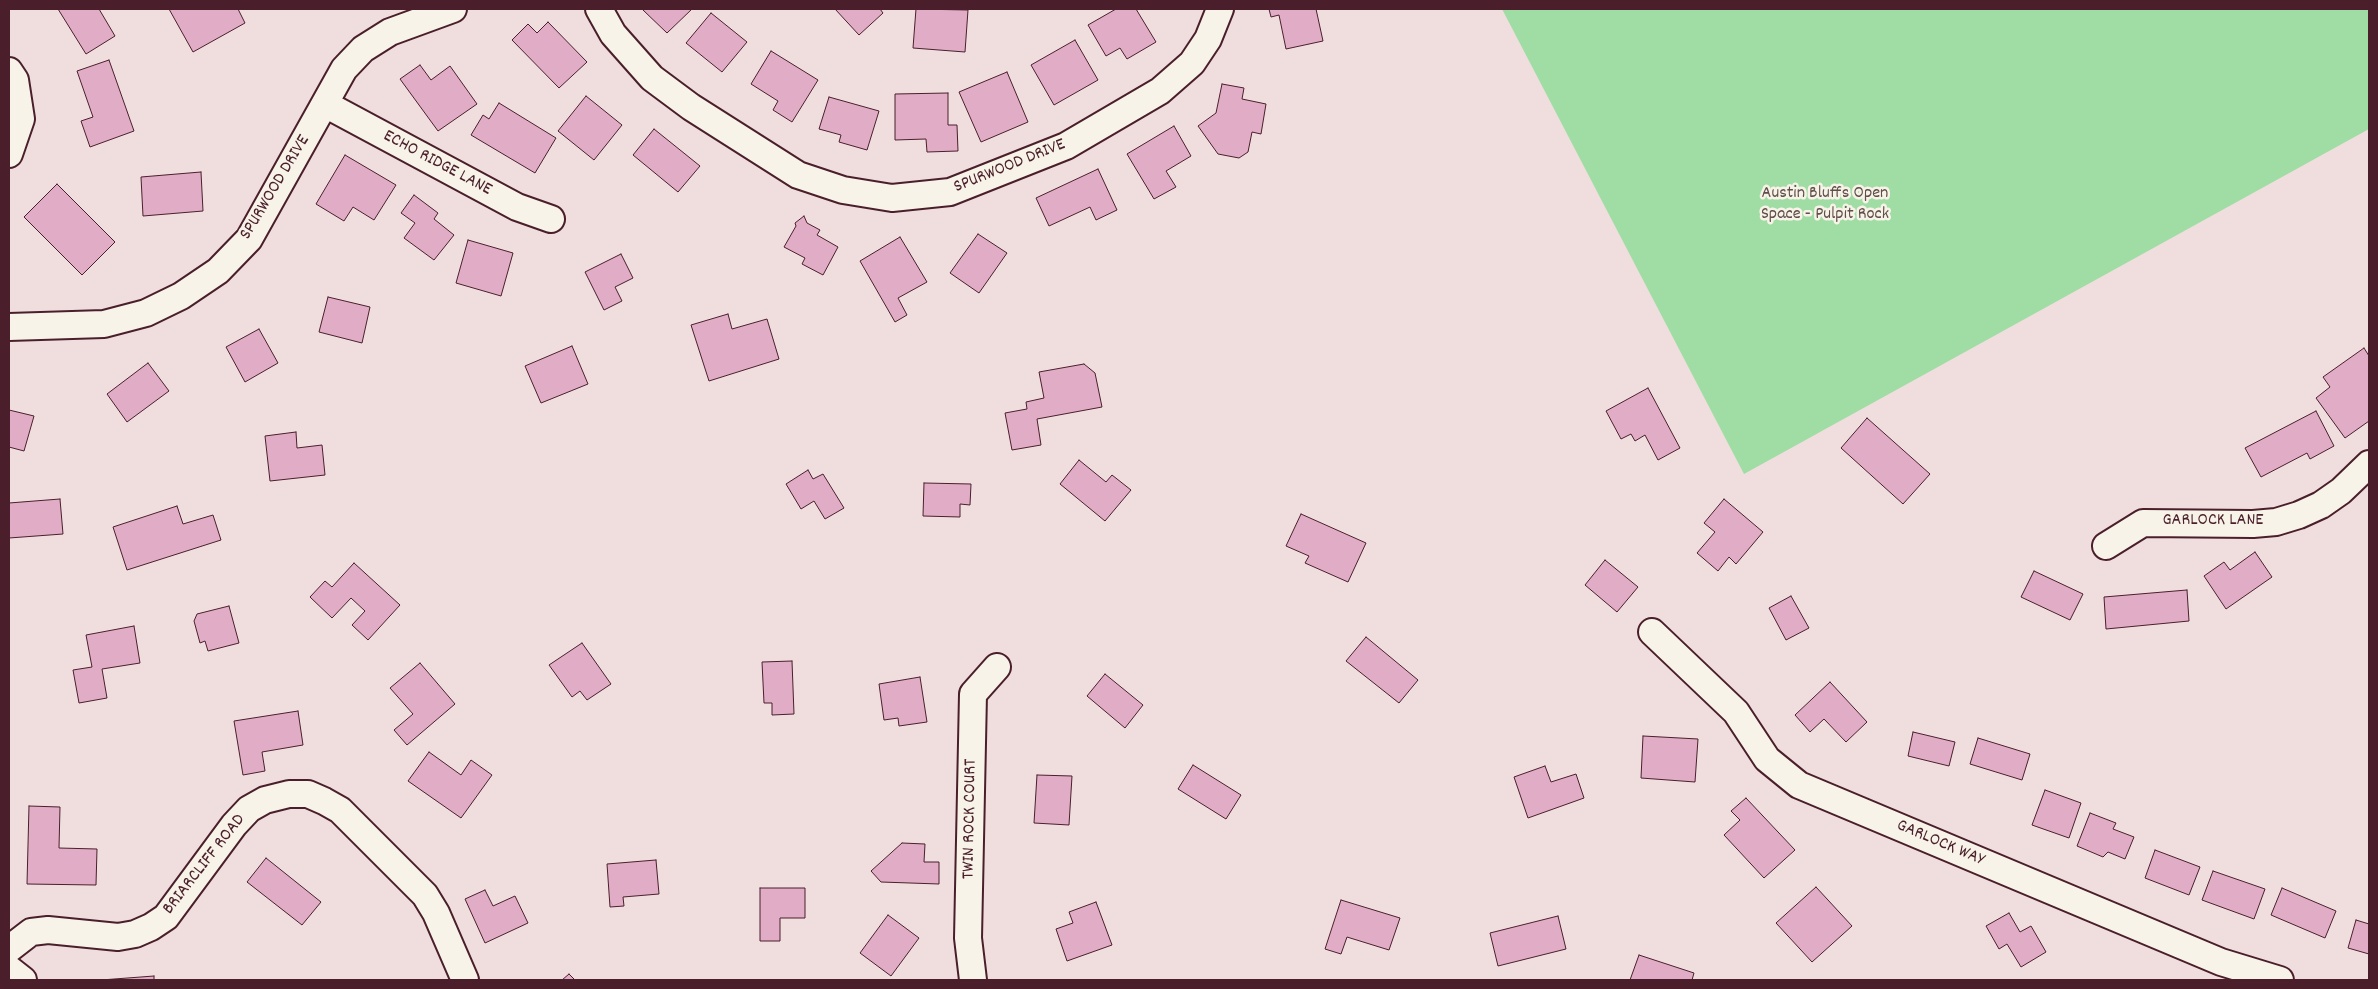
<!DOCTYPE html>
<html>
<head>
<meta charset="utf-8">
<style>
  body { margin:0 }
  #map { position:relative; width:2378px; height:989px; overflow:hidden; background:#f0dede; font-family:Dekko,sans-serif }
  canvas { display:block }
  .frame { position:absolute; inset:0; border:10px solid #4a1f2b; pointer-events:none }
</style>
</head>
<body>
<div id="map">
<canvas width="2378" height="989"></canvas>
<div class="frame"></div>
</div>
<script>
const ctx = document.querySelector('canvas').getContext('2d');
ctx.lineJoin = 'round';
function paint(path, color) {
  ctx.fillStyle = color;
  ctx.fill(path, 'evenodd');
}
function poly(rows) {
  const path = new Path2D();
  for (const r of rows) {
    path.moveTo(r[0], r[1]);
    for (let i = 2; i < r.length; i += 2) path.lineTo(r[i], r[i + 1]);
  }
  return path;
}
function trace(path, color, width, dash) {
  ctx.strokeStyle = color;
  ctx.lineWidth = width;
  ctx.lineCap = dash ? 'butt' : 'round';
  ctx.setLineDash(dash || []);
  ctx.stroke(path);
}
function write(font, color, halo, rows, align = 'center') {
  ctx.font = font + ' Dekko,sans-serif';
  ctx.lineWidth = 5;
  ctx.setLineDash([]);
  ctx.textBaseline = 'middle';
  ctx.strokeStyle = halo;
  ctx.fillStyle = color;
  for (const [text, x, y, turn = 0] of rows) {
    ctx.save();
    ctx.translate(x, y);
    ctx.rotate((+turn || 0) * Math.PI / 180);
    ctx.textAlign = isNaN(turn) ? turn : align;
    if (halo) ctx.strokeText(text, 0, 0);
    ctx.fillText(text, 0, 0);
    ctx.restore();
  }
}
paint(poly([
  [1502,9,2369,9,2369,129,1744,474]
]), '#a0dda4');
const building = poly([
  [58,9,99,9,115,36,86,54,58,9],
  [169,9,238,9,245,23,193,52,169,9],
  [644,9,692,9,667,33,643,10,644,9],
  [835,9,880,9,883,13,859,35,835,9],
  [916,9,968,10,965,52,913,48,916,9],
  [1116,9,1136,9,1156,42,1127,59,1120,48,1106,56,1088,25,1116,9],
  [1269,9,1316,9,1323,41,1286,49,1279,15,1271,17,1269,9],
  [711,13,747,42,722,72,686,43,711,13],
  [548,22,587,62,559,88,512,40,528,24,537,33,548,22],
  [1075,40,1098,80,1054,105,1031,65,1075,40],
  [771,51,818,80,792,122,773,110,778,101,751,84,771,51],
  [109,60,134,131,90,147,81,121,93,117,77,71,109,60],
  [420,65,431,80,450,66,477,104,438,131,400,79,420,65],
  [1007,72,1028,122,981,142,959,92,1007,72],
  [1222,84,1244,88,1242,99,1266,104,1261,134,1252,132,1248,152,1239,158,1218,154,1198,126,1216,113,1222,84],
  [948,93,948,125,957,125,958,151,927,152,926,139,895,140,895,94,948,93],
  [586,96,622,125,594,160,558,131,586,96],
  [829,97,879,111,867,150,839,142,841,135,819,129,829,97],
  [499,103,556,138,535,173,471,135,483,115,489,119,499,103],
  [1174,126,1191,156,1166,171,1176,187,1154,199,1127,154,1174,126],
  [654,129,700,166,678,192,633,155,654,129],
  [345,155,396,185,374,220,353,207,344,221,316,204,345,155],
  [1098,169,1117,210,1096,220,1090,207,1049,226,1036,198,1098,169],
  [201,172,203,211,143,216,141,177,201,172],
  [57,184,115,242,82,275,24,217,57,184],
  [414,195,438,213,434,219,454,235,434,260,404,238,415,223,401,213,414,195],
  [804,216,807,223,820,230,817,235,838,247,823,275,802,264,805,258,784,247,796,226,795,223,804,216],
  [978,234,1007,253,979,293,950,273,978,234],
  [900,237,927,282,898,298,907,315,895,322,860,261,900,237],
  [468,240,513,253,501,296,456,283,468,240],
  [621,254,633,278,615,287,622,301,604,310,585,272,621,254],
  [328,297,370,307,362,343,319,332,328,297],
  [728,314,732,329,767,319,779,359,709,381,691,325,728,314],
  [259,329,278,363,245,382,226,347,259,329],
  [572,346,588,384,541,403,525,366,572,346],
  [2364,348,2369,356,2369,421,2345,438,2316,398,2330,387,2323,377,2364,348],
  [148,363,169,391,127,422,107,394,148,363],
  [1084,364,1095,373,1102,407,1037,419,1041,445,1012,450,1005,413,1027,409,1026,402,1044,398,1039,372,1084,364],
  [1648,388,1680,448,1658,460,1645,435,1635,441,1631,434,1621,439,1606,411,1648,388],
  [9,410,34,416,24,451,9,447,9,410],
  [2316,411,2334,446,2310,459,2307,453,2261,477,2245,448,2316,411],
  [1867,418,1930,474,1903,504,1841,448,1867,418],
  [296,432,297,448,322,445,325,475,270,481,265,436,296,432],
  [1079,460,1106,482,1112,475,1131,490,1105,521,1060,484,1079,460],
  [808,470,813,479,823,474,844,508,825,519,814,501,801,509,786,484,808,470],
  [924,483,971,484,970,505,960,504,960,517,923,516,924,483],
  [60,499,63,534,9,538,9,503,60,499],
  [1724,499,1763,532,1736,564,1729,557,1718,571,1697,553,1715,532,1704,523,1724,499],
  [177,506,183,524,213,515,221,540,127,570,113,527,177,506],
  [1301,514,1366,543,1348,582,1305,563,1309,556,1286,546,1301,514],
  [2255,552,2272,577,2226,609,2204,576,2224,562,2230,570,2255,552],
  [1605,560,1638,587,1617,612,1585,585,1605,560],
  [354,563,400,605,368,640,352,625,365,611,351,598,332,618,310,597,325,581,332,587,354,563],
  [2034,571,2083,594,2070,620,2021,597,2034,571],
  [2187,590,2189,621,2106,629,2104,597,2187,590],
  [1791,596,1809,628,1786,640,1769,608,1791,596],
  [229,606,239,643,208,651,205,641,200,643,194,621,197,614,229,606],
  [134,626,140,663,102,669,107,698,79,703,73,670,92,667,86,635,134,626],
  [1366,637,1418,680,1399,703,1346,661,1366,637],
  [582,643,611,684,587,700,580,691,572,697,549,665,582,643],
  [792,661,794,714,772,715,772,703,764,703,762,662,792,661],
  [420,663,455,704,407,745,394,730,413,714,390,688,420,663],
  [1105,674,1143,705,1125,728,1087,696,1105,674],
  [920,677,927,722,899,726,898,718,884,720,879,684,920,677],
  [1830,682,1867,722,1846,742,1824,719,1810,732,1795,715,1830,682],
  [298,711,303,745,262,752,265,771,243,775,234,721,298,711],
  [1913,732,1955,742,1949,766,1908,756,1913,732],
  [1643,736,1698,739,1695,782,1641,778,1643,736],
  [1978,738,2030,754,2022,780,1970,764,1978,738],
  [429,752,461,775,471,760,492,775,461,818,408,781,429,752],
  [1193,765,1241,795,1226,819,1178,789,1193,765],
  [1545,766,1551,782,1576,774,1584,798,1528,818,1514,777,1545,766],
  [1037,775,1072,776,1069,825,1034,823,1037,775],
  [2045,790,2081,803,2069,838,2032,825,2045,790],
  [1746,798,1795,850,1764,878,1724,835,1740,820,1731,811,1746,798],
  [29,806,60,807,59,848,97,849,96,885,27,884,29,806],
  [2090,813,2116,823,2113,829,2134,837,2125,859,2108,852,2103,857,2077,846,2090,813],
  [902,843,925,844,924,862,939,862,939,884,881,882,871,871,902,843],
  [2155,850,2200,867,2189,895,2145,878,2155,850],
  [266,858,321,902,302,925,247,882,266,858],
  [656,860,659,894,623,897,624,906,610,907,607,864,656,860],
  [2213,871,2265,889,2254,919,2202,900,2213,871],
  [1816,887,1852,926,1812,962,1776,923,1816,887],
  [760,888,805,888,805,918,780,918,780,941,760,941,760,888],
  [2282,888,2336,911,2325,938,2271,915,2282,888],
  [485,890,493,906,515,896,528,923,485,943,465,899,485,890],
  [1341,900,1400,918,1389,950,1347,937,1341,954,1325,949,1341,900],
  [1096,902,1112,945,1067,961,1056,929,1073,923,1069,912,1096,902],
  [2009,913,2020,932,2031,926,2046,952,2021,967,2007,944,1999,949,1986,926,2009,913],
  [888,915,919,938,891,976,860,953,888,915],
  [1558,916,1566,949,1498,966,1490,933,1558,916],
  [2356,920,2369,924,2369,954,2348,948,2356,920],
  [1639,955,1694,973,1692,980,1630,980,1639,955],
  [569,974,575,980,562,980,569,974],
  [154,976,154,980,101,980,154,976]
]);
paint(building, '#e1acc5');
trace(building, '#4a1f2b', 1);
const minor = poly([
  [599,9,613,34,652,78,691,107,798,175,843,190,892,198,950,192,1066,146,1160,91,1192,63,1208,39,1220,9],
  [9,71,15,80,21,119,9,154],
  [325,104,517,207,551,219],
  [9,327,104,324,146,313,181,296,218,271,249,239,344,69,363,49,390,32,453,9],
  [2106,546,2143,523,2253,524,2276,522,2299,515,2321,505,2341,491,2369,464],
  [1652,632,1736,712,1767,759,1799,785,2221,962,2280,980],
  [9,949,31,932,48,930,118,937,135,934,151,927,166,917,234,825,249,809,265,800,289,794,308,794,324,801,340,810,425,895,436,913,465,980],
  [9,969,23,980],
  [973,980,968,938,973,694,997,667]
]);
trace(minor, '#4a1f2b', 30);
trace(minor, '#f7f3e8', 26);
write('18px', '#4a1f2b', '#f7f3e8', [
  ["ECHO RIDGE LANE",437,164,28],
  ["SPURWOOD DRIVE",1010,167,-22],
  ["SPURWOOD DRIVE",276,188,-59],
  ["GARLOCK LANE",2213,522],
  ["TWIN ROCK COURT",971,819,-89],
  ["GARLOCK WAY",1940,844,23],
  ["BRIARCLIFF ROAD",205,865,-52]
]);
write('18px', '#604e49', '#f7f3e8', [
  ["Austin Bluffs Open",1825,195],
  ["Space - Pulpit Rock",1825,216]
]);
</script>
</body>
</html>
